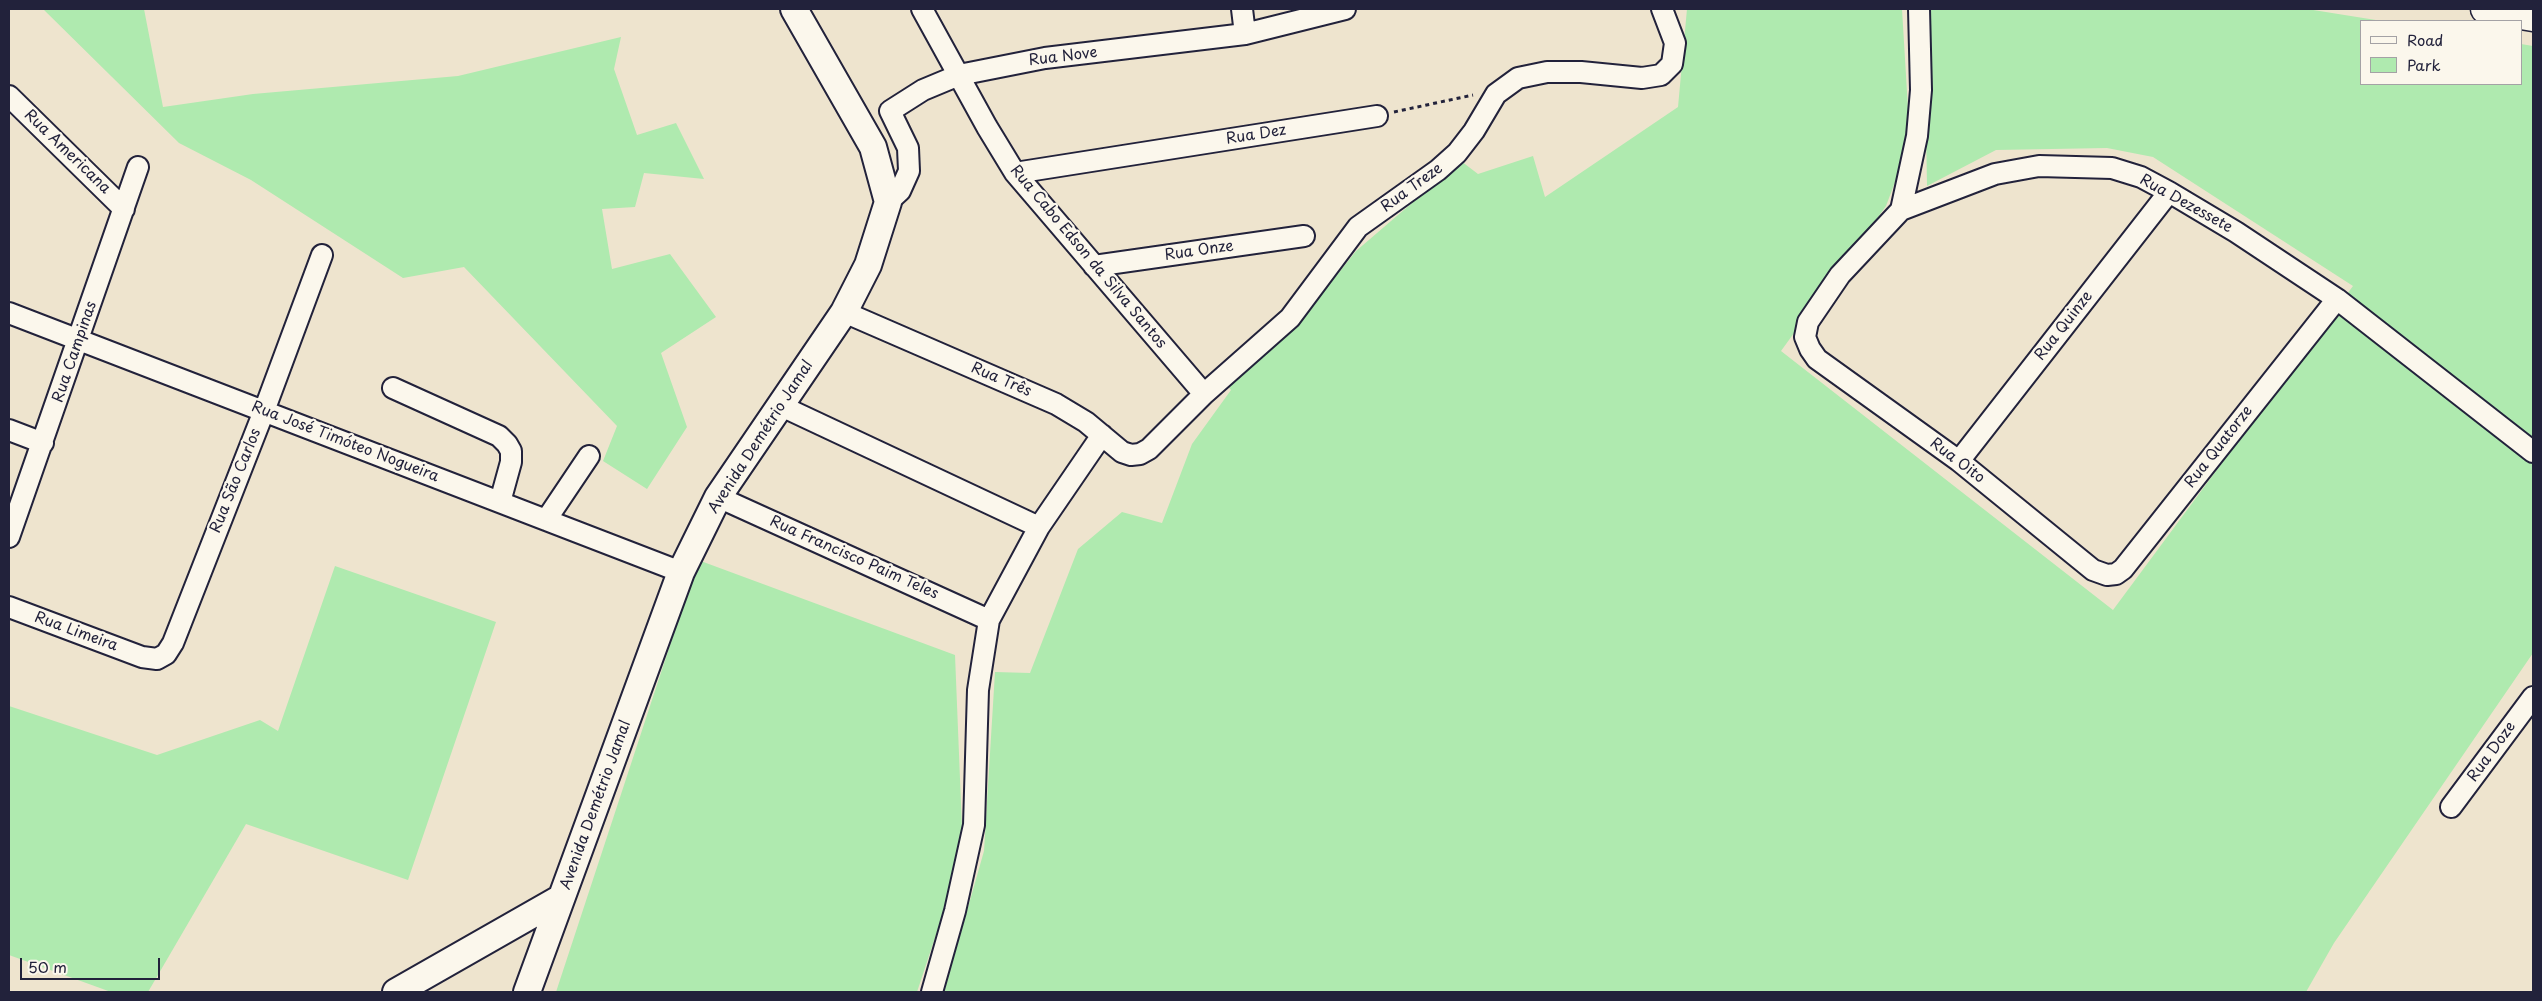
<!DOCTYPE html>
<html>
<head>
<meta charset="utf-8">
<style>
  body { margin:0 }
  #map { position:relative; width:2542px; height:1001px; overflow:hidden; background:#eee4ce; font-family:"Playpen Sans",sans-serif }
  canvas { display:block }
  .frame { position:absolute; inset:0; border:10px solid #22223b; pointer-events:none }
  .legend { position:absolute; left:2360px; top:20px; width:162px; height:65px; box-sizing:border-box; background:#fbf7ec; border:1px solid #a4a2a5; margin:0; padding:6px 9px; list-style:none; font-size:15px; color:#22223b }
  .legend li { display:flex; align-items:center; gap:10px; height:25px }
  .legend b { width:25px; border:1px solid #a4a2a5 }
  .scale { position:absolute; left:20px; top:958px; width:140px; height:22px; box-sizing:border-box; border:2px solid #22223b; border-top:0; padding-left:6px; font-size:15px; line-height:18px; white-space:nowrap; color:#22223b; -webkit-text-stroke:4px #fbf7ec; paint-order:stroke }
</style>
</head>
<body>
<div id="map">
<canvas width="2542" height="1001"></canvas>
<div class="frame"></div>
<ul class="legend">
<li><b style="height:6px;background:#fbf7ec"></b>Road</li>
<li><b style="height:14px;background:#afeaaf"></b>Park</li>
</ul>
<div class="scale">50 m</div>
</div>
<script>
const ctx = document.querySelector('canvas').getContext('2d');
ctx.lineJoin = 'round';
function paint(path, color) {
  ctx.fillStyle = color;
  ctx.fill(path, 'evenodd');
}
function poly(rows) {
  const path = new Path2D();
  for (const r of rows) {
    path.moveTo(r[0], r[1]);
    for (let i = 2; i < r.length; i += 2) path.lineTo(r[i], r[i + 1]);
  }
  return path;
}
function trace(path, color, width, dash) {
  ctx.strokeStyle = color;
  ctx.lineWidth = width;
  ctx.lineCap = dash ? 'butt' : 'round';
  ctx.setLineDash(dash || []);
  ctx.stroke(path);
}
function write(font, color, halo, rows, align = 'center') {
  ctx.font = font + ' "Playpen Sans",sans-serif';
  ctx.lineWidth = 4.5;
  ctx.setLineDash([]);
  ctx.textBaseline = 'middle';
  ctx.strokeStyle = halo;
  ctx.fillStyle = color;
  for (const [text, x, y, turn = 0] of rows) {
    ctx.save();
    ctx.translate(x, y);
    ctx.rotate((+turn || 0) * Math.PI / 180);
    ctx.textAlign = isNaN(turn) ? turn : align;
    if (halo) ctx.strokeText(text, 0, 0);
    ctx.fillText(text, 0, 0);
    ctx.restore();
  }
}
paint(poly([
  [43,9,144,9,163,107,253,94,458,76,621,37,614,69,637,135,676,123,704,179,644,173,635,207,602,209,612,269,670,254,716,317,661,353,687,427,647,489,603,461,617,426,464,267,403,278,251,180,179,143],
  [1687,9,1902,9,1910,142,1886,206,1781,351,2113,610,2353,286,2153,157,2107,148,1996,150,1927,186,1924,9,2307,9,2382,21,2361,21,2361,84,2521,84,2521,44,2533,46,2533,653,2334,943,2306,992,944,992,984,851,995,672,1030,673,1078,549,1122,512,1162,523,1192,444,1231,390,1222,379,1297,325,1356,251,1461,161,1478,174,1533,156,1545,197,1678,107],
  [698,560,955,655,963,853,917,992,556,992],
  [335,566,496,622,408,880,246,824,148,992,111,992,9,955,9,706,157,755,260,720,278,731]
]), '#afeaaf');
const minor = poly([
  [922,9,987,127,1015,173,1204,394],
  [1242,9,1245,34],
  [9,96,124,209],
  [1015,173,1377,116],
  [888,202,900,191,909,171,908,148,890,111,923,90,959,75,1045,58,1245,34,1345,9],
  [1901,210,1917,136,1921,90,1919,9],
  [1094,266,1304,236],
  [2337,299,2123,569,2116,574,2107,575,2093,570,1959,461,1817,359,1810,349,1805,337,1808,322,1840,275,1901,210,1995,174,2039,166,2112,168,2141,177,2169,192,2236,232,2337,299,2533,452],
  [844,312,1056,404,1086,422,1122,452,1131,455,1140,454,1149,449,1204,394,1290,318,1358,227,1438,170,1457,153,1474,131,1496,94,1518,78,1547,72,1581,72,1642,78,1661,75,1672,64,1675,43,1662,9],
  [9,313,681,572],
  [393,388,499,436,507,444,511,451,511,462,500,502],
  [779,405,1039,527],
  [9,430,43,443],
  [1959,461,2169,192],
  [718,497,989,620],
  [546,520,589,456],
  [9,537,138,167],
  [9,607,142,657,157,659,166,654,173,643,264,411,322,255],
  [2451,807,2533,697],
  [932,992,955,911,974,825,978,690,989,620,1039,527,1102,435]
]);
const tertiary = poly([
  [396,992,561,898],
  [527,992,681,572,718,497,844,312,868,265,888,202,873,147,794,9]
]);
const trunk = poly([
  [2485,9,2533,17]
]);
trace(minor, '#22223b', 24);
trace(tertiary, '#22223b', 30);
trace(trunk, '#22223b', 31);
trace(poly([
  [1394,112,1473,95]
]), '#22223b', 3, [4, 4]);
trace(minor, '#fbf7ec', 20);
trace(tertiary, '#fbf7ec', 26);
trace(trunk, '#fbf7ec', 28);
write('15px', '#22223b', '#fbf7ec', [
  ["Rua Nove",1063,57,-7],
  ["Rua Dez",1256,135,-9],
  ["Rua Americana",67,152,44],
  ["Rua Treze",1412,188,-36],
  ["Rua Dezessete",2186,204,29],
  ["Rua Onze",1199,251,-8],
  ["Rua Cabo Edson da Silva Santos",1088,257,50],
  ["Rua Quinze",2064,326,-52],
  ["Rua Campinas",75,352,-71],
  ["Rua Três",1001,380,23],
  ["Avenida Demétrio Jamal",761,437,-57],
  ["Rua José Timóteo Nogueira",345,442,21],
  ["Rua Quatorze",2219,447,-52],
  ["Rua Oito",1957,461,37],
  ["Rua São Carlos",236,481,-68],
  ["Rua Francisco Paim Teles",854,558,24],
  ["Rua Limeira",76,632,20],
  ["Rua Doze",2492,752,-54],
  ["Avenida Demétrio Jamal",596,805,-70]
]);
</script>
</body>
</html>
